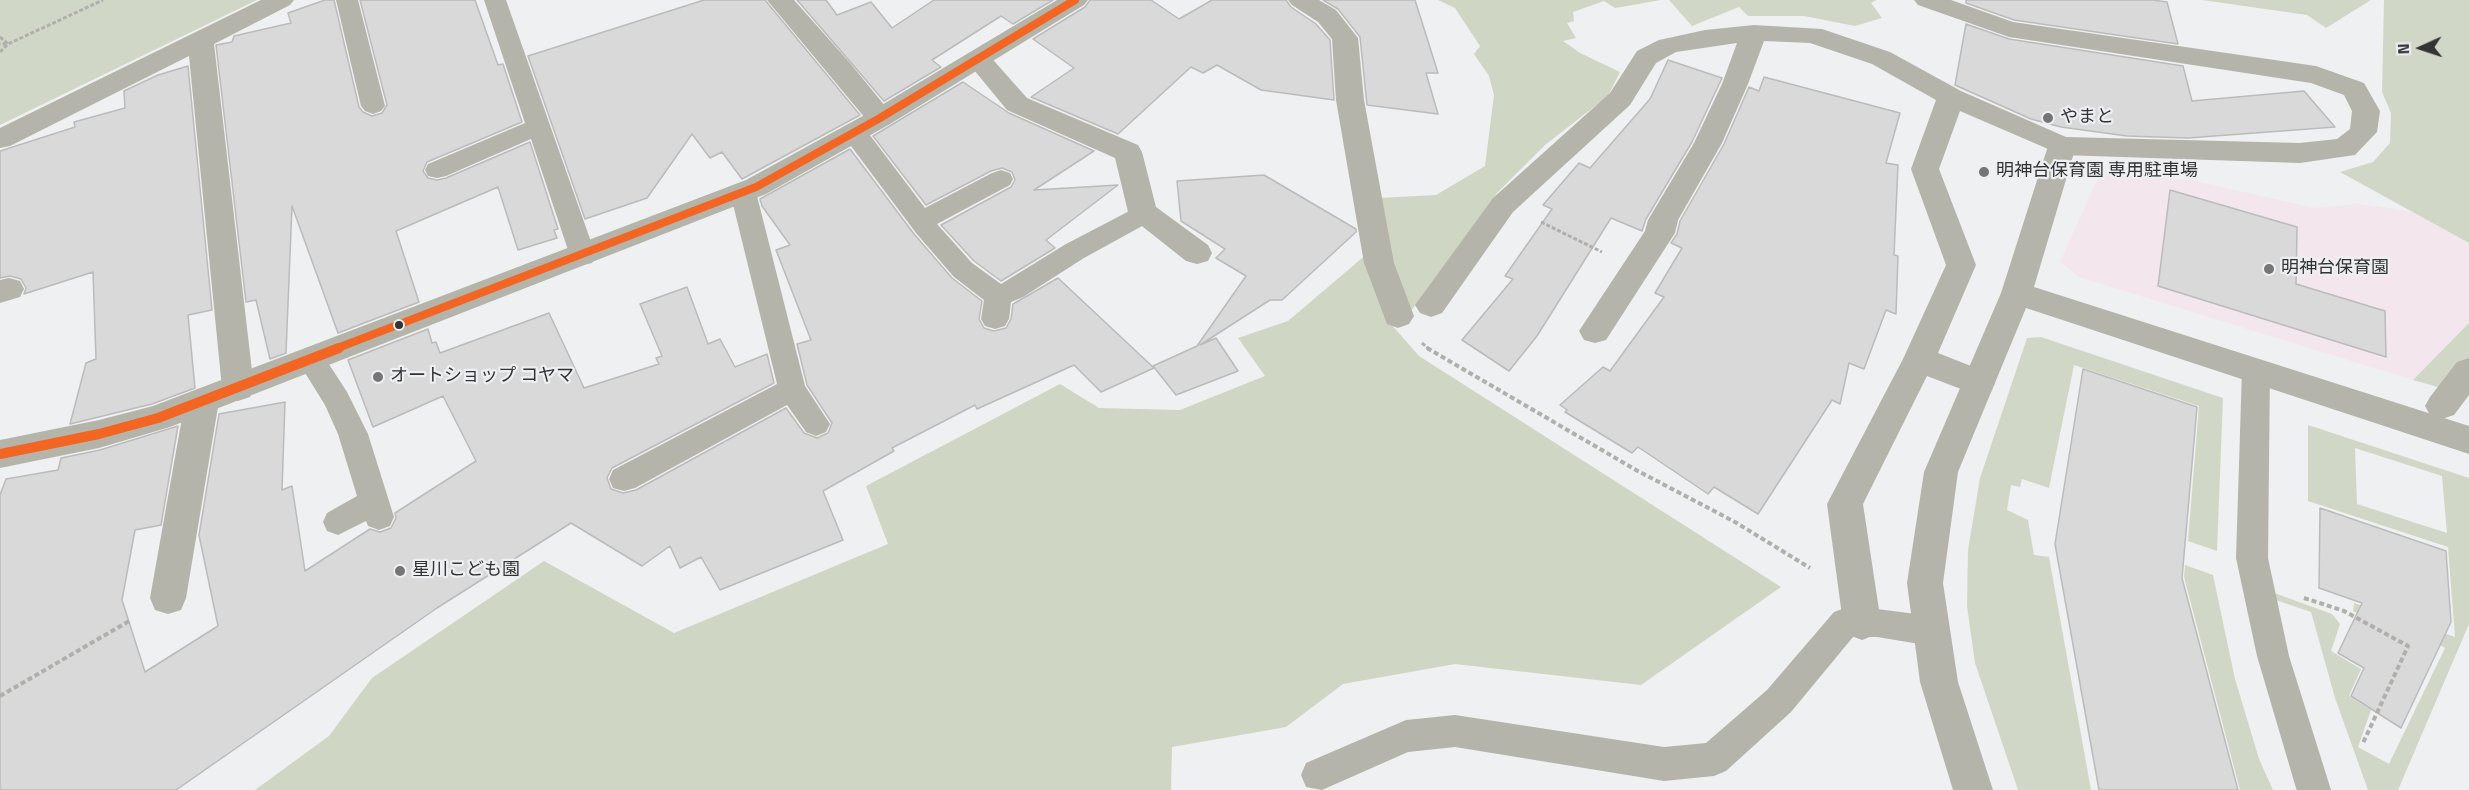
<!DOCTYPE html>
<html>
<head>
<meta charset="utf-8">
<style>
  body { margin:0 }
  #map { position:relative; width:2469px; height:790px; overflow:hidden; background:#eff0f1; font-family:"Titillium Web",sans-serif }
  canvas { display:block }
  .north { position:absolute; left:2391px; top:18px; width:60px; height:60px; -webkit-text-stroke:4px #eeeff2; paint-order:stroke; rotate:267deg; font-size:16px; font-weight:700; line-height:24px; text-align:center; color:#333334 }
  .north::after { content:''; display:block; margin:auto; width:21px; height:27px; background:#333334; clip-path:polygon(50% 0,100% 100%,50% 72%,0 100%) }
</style>
</head>
<body>
<div id="map">
<canvas width="2469" height="790"></canvas>
<div class="north">N</div>
</div>
<script>
const ctx = document.querySelector('canvas').getContext('2d');
ctx.lineJoin = 'round';
function paint(path, color) {
  ctx.fillStyle = color;
  ctx.fill(path, 'evenodd');
}
function poly(rows) {
  const path = new Path2D();
  for (const r of rows) {
    path.moveTo(r[0], r[1]);
    for (let i = 2; i < r.length; i += 2) path.lineTo(r[i], r[i + 1]);
  }
  return path;
}
function trace(path, color, width, dash) {
  ctx.strokeStyle = color;
  ctx.lineWidth = width;
  ctx.lineCap = dash ? 'butt' : 'round';
  ctx.setLineDash(dash || []);
  ctx.stroke(path);
}
function write(font, color, halo, rows, align = 'center') {
  ctx.font = font + ' "Titillium Web","Noto Sans JP",sans-serif';
  ctx.lineWidth = 4.5;
  ctx.setLineDash([]);
  ctx.textBaseline = 'middle';
  ctx.strokeStyle = halo;
  ctx.fillStyle = color;
  for (const [text, x, y, turn = 0] of rows) {
    ctx.save();
    ctx.translate(x, y);
    ctx.rotate((+turn || 0) * Math.PI / 180);
    ctx.textAlign = isNaN(turn) ? turn : align;
    if (halo) ctx.strokeText(text, 0, 0);
    ctx.fillText(text, 0, 0);
    ctx.restore();
  }
}
paint(poly([
  [2102,169,2195,181,2314,208,2360,204,2413,212,2469,243,2469,323,2413,380,2079,277,2060,262]
]), '#f3e6ec');
paint(poly([
  [0,0,257,0,0,125],
  [1669,0,1876,0,1871,3,1882,18,1855,26,1804,16,1748,16,1739,7,1692,26],
  [2202,0,2371,0,2326,28,2307,15],
  [2384,0,2469,0,2469,243,2340,172,2373,162,2390,143,2391,113,2382,92],
  [2469,323,2469,396,2413,380],
  [2041,337,2223,398,2217,551,2188,541,2199,406,2074,365,2049,488,2022,479,2020,487,2011,485,2007,510,2028,520,2034,555,2049,557,2091,790,2018,790,1975,663,1967,606,1968,550,1980,478,2027,338],
  [2308,425,2469,478,2469,624,2398,790,2368,790,2335,698,2311,612,2267,597,2266,590,2332,614,2340,624,2331,651,2361,669,2349,696,2371,710,2358,747,2389,764,2445,648,2405,625,2400,635,2353,611,2354,603,2455,637,2448,547,2308,501],
  [2355,448,2442,476,2447,533,2357,504],
  [2185,565,2213,575,2235,679,2259,759,2273,790,2240,790,2184,577]
]), '#d1d7c7');
paint(poly([
  [1438,0,1661,0,1615,8,1604,1,1573,12,1574,21,1567,23,1576,38,1563,41,1580,53,1620,72,1608,96,1545,145,1497,193,1411,311,1403,304,1378,198,1436,195,1485,166,1494,95,1489,76,1474,54,1480,46,1455,8],
  [1368,253,1390,323,1419,356,1781,587,1641,685,1455,664,1343,684,1286,727,1172,747,1171,790,255,790,329,736,372,678,544,561,674,633,888,544,866,486,1060,384,1099,408,1180,410,1265,376,1238,338,1288,321]
]), '#cfd6c4');
const building = poly([
  [325,0,334,0,359,107,363,112,372,116,382,113,387,105,360,0,475,0,498,65,503,64,522,122,427,162,423,171,428,178,437,180,446,178,530,142,558,229,554,230,557,238,518,250,498,187,396,231,419,302,338,333,292,206,286,353,270,359,256,300,246,302,216,45,232,42,234,36,291,23,288,13,325,0],
  [704,0,765,0,860,115,742,179,722,152,710,158,692,134,647,198,585,219,528,56,704,0],
  [797,0,826,0,837,15,871,2,892,28,934,0,1053,0,1013,24,1001,16,932,60,941,67,884,101,797,0],
  [1090,0,1151,0,1179,19,1212,0,1286,0,1291,7,1316,24,1330,40,1334,100,1261,90,1217,65,1203,73,1191,67,1118,134,1031,97,1074,68,1033,39,1085,7,1090,0],
  [1323,0,1415,0,1438,73,1426,73,1438,114,1367,105,1360,37,1338,9,1323,0],
  [1966,0,2153,0,2167,2,2178,44,2014,20,1966,3,1966,0],
  [1966,24,2009,39,2183,66,2192,101,2304,91,2335,127,2188,138,2127,136,2061,127,2031,119,1955,85,1966,24],
  [1668,60,1722,78,1692,142,1646,219,1642,231,1611,218,1537,336,1509,371,1462,340,1513,279,1505,276,1552,209,1543,205,1579,163,1590,168,1650,99,1668,60],
  [188,66,212,310,188,315,195,388,152,404,70,424,86,363,96,359,93,272,24,294,26,288,21,279,10,276,0,278,0,151,75,127,74,122,125,108,124,91,158,75,188,66],
  [1764,77,1900,113,1886,163,1898,165,1894,255,1898,256,1896,314,1886,310,1864,369,1849,363,1840,404,1832,400,1758,514,1714,487,1708,494,1638,447,1632,453,1565,412,1567,410,1560,405,1603,367,1610,371,1664,297,1655,293,1682,248,1671,243,1677,234,1680,221,1724,144,1749,87,1759,91,1764,77],
  [963,82,1009,113,1094,151,1034,190,1118,185,1046,240,1055,248,1001,281,974,261,941,225,1011,187,1015,180,1012,172,1002,168,991,171,926,205,873,136,963,82],
  [850,149,914,234,952,278,982,301,979,319,984,328,994,331,1006,328,1011,319,1013,304,1058,278,1154,368,1101,392,1074,365,977,409,975,405,892,448,894,451,823,491,843,540,720,590,701,557,680,568,670,546,642,566,571,523,437,608,176,790,0,790,0,495,6,479,58,470,61,458,100,450,178,426,161,525,135,530,122,600,145,672,218,626,199,535,219,414,285,402,282,490,292,486,305,571,370,529,380,532,391,528,396,518,395,513,476,461,443,396,373,427,348,360,428,329,432,343,436,342,440,353,549,313,584,388,659,364,656,358,662,356,640,304,687,287,708,344,720,339,735,367,767,354,774,383,612,468,607,478,611,489,623,493,636,490,786,408,804,433,817,438,828,433,832,423,807,385,797,344,811,340,776,250,790,245,762,206,760,199,850,149],
  [1264,175,1356,229,1356,232,1282,300,1270,300,1200,345,1216,338,1238,371,1176,395,1153,366,1197,346,1246,276,1216,258,1225,249,1181,221,1177,181,1264,175],
  [2170,190,2297,227,2296,284,2385,311,2386,357,2158,286,2170,190],
  [2083,369,2197,407,2182,578,2238,790,2099,790,2055,544,2083,369],
  [2320,508,2446,551,2451,622,2401,728,2351,696,2364,668,2338,653,2362,603,2319,588,2320,508]
]);
paint(building, '#d9d9da');
trace(building, '#bbbbbc', 1.5);
trace(poly([
  [0,37,8,44,0,44],
  [0,52,8,44,103,0],
  [1541,222,1602,252],
  [1422,343,1429,349]
]), '#b1afab', 3, [4, 2]);
trace(poly([
  [1427,348,1636,470,1735,522,1810,568],
  [2304,598,2344,611,2408,646,2363,743],
  [0,696,131,620]
]), '#b1afab', 4, [5, 3]);
paint(poly([
  [336,0,358,0,385,106,381,111,373,114,365,111,361,106,336,0],
  [484,0,506,0,596,256,592,263,583,265,574,263,570,256,531,139,446,176,437,178,428,176,425,170,428,164,525,123,484,0],
  [854,124,863,126,925,208,992,173,1001,170,1010,173,1013,179,1010,185,937,224,972,263,1001,284,1066,244,1137,207,1146,204,1155,207,1159,213,1155,219,1084,258,1023,297,1011,302,1009,319,1005,326,995,329,985,326,981,319,984,300,954,277,916,233,845,138,842,132,845,126,854,124],
  [743,183,752,186,756,192,805,386,830,424,826,432,816,436,806,432,787,405,635,488,624,491,613,488,609,479,613,470,777,384,730,192,734,186,743,183],
  [311,349,321,352,347,392,368,434,394,517,390,526,379,530,368,526,366,521,338,535,327,531,323,522,327,513,357,496,338,434,325,405,297,360,301,352,311,349],
  [2256,359,2266,362,2270,370,2268,558,2289,656,2331,790,2297,790,2296,788,2257,656,2236,558,2242,370,2246,362,2256,359],
  [1845,608,1877,609,1932,616,1943,621,1948,631,1943,641,1932,646,1877,637,1853,637,1791,712,1726,771,1714,776,1664,781,1455,747,1408,752,1322,790,1306,787,1301,775,1306,763,1406,720,1455,715,1664,747,1706,743,1767,690,1834,612,1845,608]
]), '#b5b4ab');
paint(poly([
  [2469,358,2469,395,2454,415,2442,419,2430,415,2425,406,2430,397,2457,362,2469,358]
]), '#b5b4ab');
paint(poly([
  [261,0,294,0,290,5,214,44,254,388,250,397,238,401,226,397,222,388,189,56,10,146,0,148,0,128,261,0],
  [767,0,794,0,850,63,890,112,894,118,890,124,880,127,870,124,767,0],
  [1288,0,1319,0,1336,10,1358,38,1364,100,1394,263,1414,316,1409,324,1398,328,1387,324,1364,263,1336,100,1332,39,1318,22,1292,5,1288,0],
  [1914,0,1951,0,2013,22,2316,66,2364,83,2380,111,2377,132,2355,155,2300,163,2062,155,1960,111,1939,169,1976,265,1938,353,1991,374,1995,383,1991,392,1979,396,1927,376,1863,504,1881,623,1875,635,1862,640,1849,635,1843,623,1827,504,1903,359,1946,265,1911,169,1936,100,1872,64,1810,43,1764,41,1748,84,1722,143,1678,220,1675,233,1606,340,1595,343,1584,340,1579,331,1645,231,1648,220,1694,143,1722,84,1737,43,1676,52,1656,63,1630,105,1513,212,1442,313,1431,317,1420,313,1415,305,1493,198,1610,93,1637,51,1659,40,1705,30,1754,25,1822,29,1890,52,1961,91,2066,137,2300,143,2337,139,2350,129,2352,111,2344,95,2311,83,2009,37,1918,5,1914,0],
  [978,51,987,53,1027,98,1138,145,1142,152,1156,207,1208,245,1212,253,1208,261,1197,264,1186,261,1133,219,1128,212,1115,158,1007,110,965,59,969,53,978,51],
  [9,278,20,281,24,289,20,297,0,303,0,280,9,278],
  [202,388,214,392,219,401,186,598,181,610,168,614,155,610,150,598,185,401,190,392,202,388]
]), '#b5b4ab');
paint(poly([
  [1057,0,1088,0,1084,5,890,124,766,194,170,427,99,448,0,468,0,440,99,420,153,406,746,180,870,112,1057,0],
  [2062,137,2072,139,2076,146,2034,287,2469,426,2469,454,2026,308,1958,472,1943,583,1958,682,1993,790,1953,790,1920,682,1907,583,1924,472,2001,293,2048,146,2052,139,2062,137]
]), '#b5b4ab');
trace(poly([
  [335,349,756,187,880,118,1075,0]
]), '#f26522', 8);
trace(poly([
  [0,454,99,434,158,418,339,348]
]), '#f26522', 10);
for (const [x, y, r, color] of [
  [2048,118,6,"#757576"],
  [1984,172,6,"#757576"],
  [2269,269,6,"#757576"],
  [399,325,5,"#333334"],
  [378,377,6,"#757576"],
  [400,571,6,"#757576"]
]) {
  const dot = new Path2D();
  dot.arc(x, y, r, 0, 2 * Math.PI);
  ctx.fillStyle = color;
  ctx.fill(dot);
  trace(dot, '#eeeff2', 2);
}
write('18px', '#333334', '#eeeff2', [
  ["やまと",2060,118],
  ["明神台保育園 専用駐車場",1996,172],
  ["明神台保育園",2281,269],
  ["オートショップ コヤマ",390,377],
  ["星川こども園",412,571]
], 'left');
</script>
</body>
</html>
